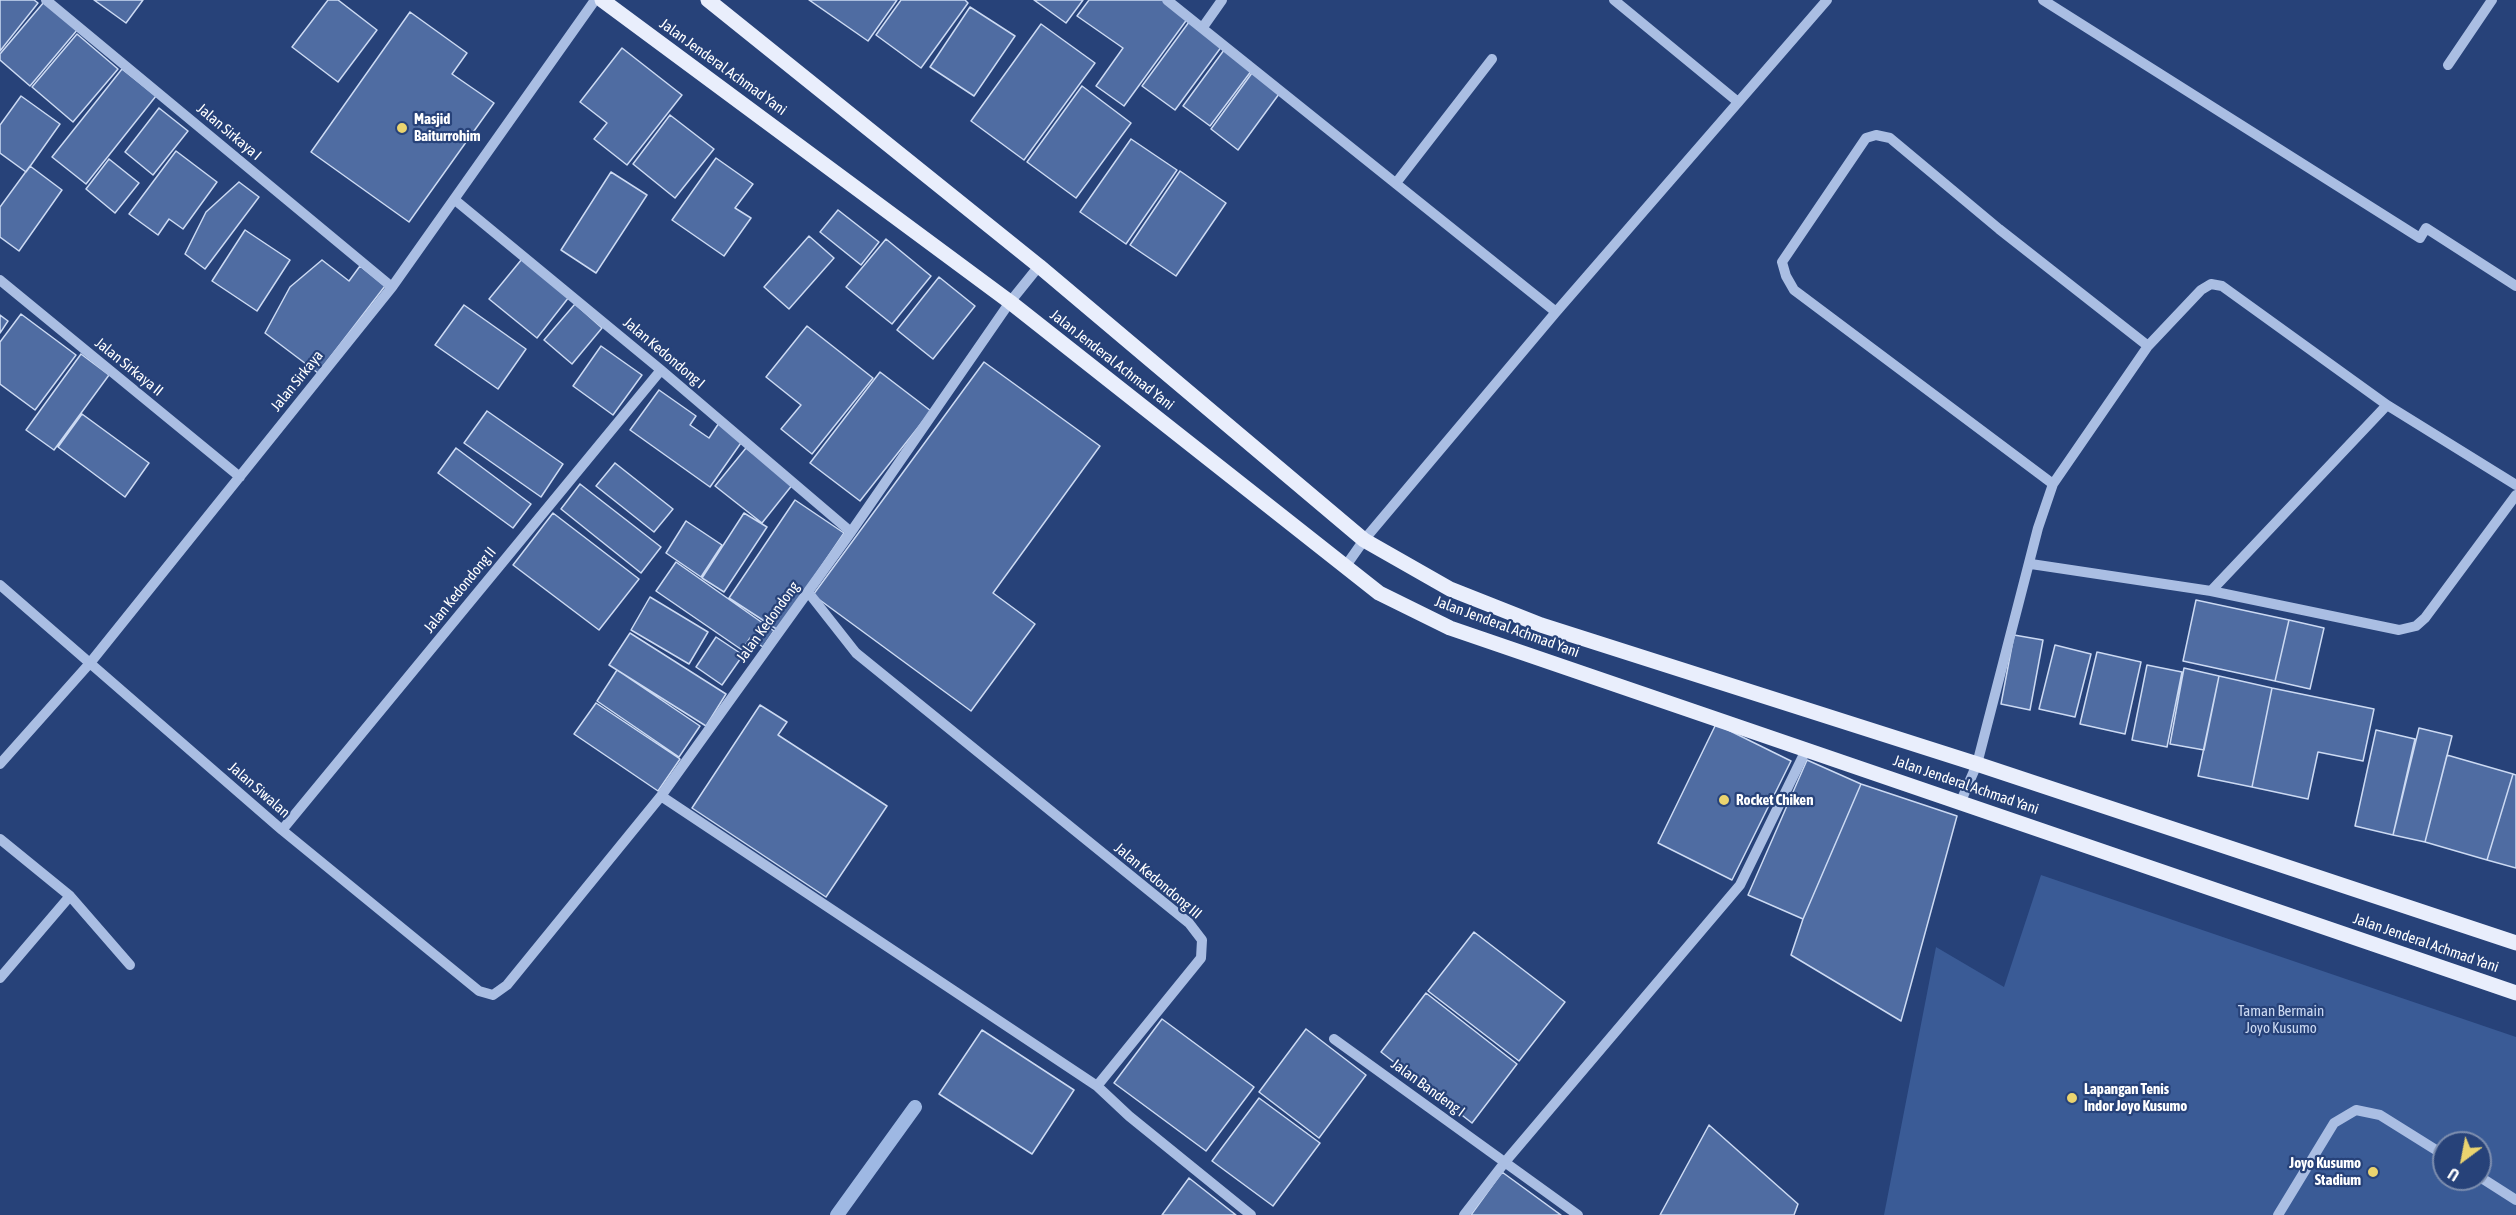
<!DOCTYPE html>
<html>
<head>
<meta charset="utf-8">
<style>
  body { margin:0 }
  #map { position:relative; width:2516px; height:1215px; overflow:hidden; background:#274279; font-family:"Asap Condensed",sans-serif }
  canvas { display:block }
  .north { position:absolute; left:2432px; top:1131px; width:60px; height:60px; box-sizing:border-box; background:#274279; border:2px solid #7d8eaf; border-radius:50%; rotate:212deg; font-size:16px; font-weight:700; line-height:24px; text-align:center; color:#fff }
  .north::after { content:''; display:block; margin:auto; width:21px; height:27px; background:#ebd46f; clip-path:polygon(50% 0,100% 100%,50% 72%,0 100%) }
</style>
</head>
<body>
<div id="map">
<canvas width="2516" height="1215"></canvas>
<div class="north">U</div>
</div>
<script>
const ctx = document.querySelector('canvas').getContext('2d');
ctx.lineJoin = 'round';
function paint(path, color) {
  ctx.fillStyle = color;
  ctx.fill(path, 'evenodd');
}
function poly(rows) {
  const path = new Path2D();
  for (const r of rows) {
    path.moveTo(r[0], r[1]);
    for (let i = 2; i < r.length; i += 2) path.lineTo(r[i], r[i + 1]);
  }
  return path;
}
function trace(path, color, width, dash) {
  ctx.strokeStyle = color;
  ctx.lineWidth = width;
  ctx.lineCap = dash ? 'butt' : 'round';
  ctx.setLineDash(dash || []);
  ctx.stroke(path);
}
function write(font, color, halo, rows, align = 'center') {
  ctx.font = font + ' "Asap Condensed",sans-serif';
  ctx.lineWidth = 4.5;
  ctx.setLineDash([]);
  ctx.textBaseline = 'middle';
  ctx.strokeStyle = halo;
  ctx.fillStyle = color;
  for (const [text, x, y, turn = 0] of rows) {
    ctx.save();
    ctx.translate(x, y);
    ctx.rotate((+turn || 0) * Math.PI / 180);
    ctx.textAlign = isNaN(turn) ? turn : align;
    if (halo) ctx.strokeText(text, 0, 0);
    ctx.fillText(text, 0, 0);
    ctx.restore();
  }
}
paint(poly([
  [2041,875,2516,1037,2516,1215,1884,1215,1936,947,2004,987],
  [2444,1143,2480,1143,2480,1179,2444,1179]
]), '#3a5b96');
trace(poly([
  [837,1215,915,1107]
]), '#9eb8e3', 14);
const building = poly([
  [0,0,34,0,38,3,0,51,0,0],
  [94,0,143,0,126,23,94,0],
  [328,0,338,0,377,30,338,82,292,47,328,0],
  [809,0,897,0,868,41,809,0],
  [901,0,965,0,968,3,921,68,876,35,901,0],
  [1034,0,1083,0,1066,23,1034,0],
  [1089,0,1164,0,1188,18,1124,106,1096,86,1123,48,1077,16,1089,0],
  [44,2,78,29,30,86,0,60,0,54,44,2],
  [970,7,1015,36,974,96,930,67,970,7],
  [410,12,467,53,452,74,494,103,409,222,311,152,410,12],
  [1189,22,1222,46,1175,110,1142,86,1189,22],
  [1041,24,1095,63,1024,160,971,121,1041,24],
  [77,34,118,69,73,122,32,87,77,34],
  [622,48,682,95,627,165,594,139,607,123,580,102,622,48],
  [1224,50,1252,70,1210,126,1183,106,1224,50],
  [122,69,156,96,86,184,52,157,122,69],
  [1252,73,1279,94,1238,150,1211,129,1252,73],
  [1082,86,1131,123,1076,198,1027,162,1082,86],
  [21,96,60,124,26,172,0,153,0,125,21,96],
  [159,108,188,131,153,175,125,152,159,108],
  [670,115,714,149,675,198,633,164,670,115],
  [1131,139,1177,170,1126,244,1080,212,1131,139],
  [176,151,217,182,183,229,169,219,158,235,129,214,176,151],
  [716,158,753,184,735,208,751,218,724,256,672,220,716,158],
  [109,159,139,183,115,213,86,189,109,159],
  [30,166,62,190,19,251,0,237,0,207,30,166],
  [1180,171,1226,203,1176,276,1130,245,1180,171],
  [611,172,647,195,596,273,561,250,611,172],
  [239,182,259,197,205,269,185,254,206,212,239,182],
  [838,210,879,242,861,265,820,232,838,210],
  [245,230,290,260,257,311,212,281,245,230],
  [809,236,834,258,789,309,764,287,809,236],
  [886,239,931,276,892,324,846,287,886,239],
  [522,259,569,297,537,338,489,299,522,259],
  [322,260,349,281,360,266,385,286,318,373,265,333,290,287,322,260],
  [939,277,975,306,933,359,897,330,939,277],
  [575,304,602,328,572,364,544,340,575,304],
  [464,305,526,349,498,389,435,345,464,305],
  [21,314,76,355,35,410,0,384,0,342,21,314],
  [0,315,8,321,0,333,0,315],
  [807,326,873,378,812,454,781,429,801,405,766,377,807,326],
  [601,346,642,375,613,415,573,386,601,346],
  [81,354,109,375,54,450,26,430,81,354],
  [984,362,1100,446,993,593,1035,624,971,711,813,595,984,362],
  [880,372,931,411,860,501,810,463,880,372],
  [659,390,696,416,690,425,709,438,719,423,743,440,710,487,630,430,659,390],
  [487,411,563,464,541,497,464,443,487,411],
  [82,414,149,463,125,497,58,447,82,414],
  [456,448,531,504,513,528,438,473,456,448],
  [746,448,793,484,762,523,715,486,746,448],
  [615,463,673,509,654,532,596,486,615,463],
  [580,484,661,547,641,573,561,509,580,484],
  [795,500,844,533,778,630,729,598,795,500],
  [553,513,639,579,599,630,513,565,553,513],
  [744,513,767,527,724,592,702,578,744,513],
  [686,521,722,545,701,577,666,553,686,521],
  [676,562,774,631,763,647,750,638,742,650,656,591,676,562],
  [650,597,708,632,689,664,631,630,650,597],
  [2196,600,2289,620,2275,681,2183,661,2196,600],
  [2289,620,2324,628,2310,689,2275,681,2289,620],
  [630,633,726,694,706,726,609,665,630,633],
  [2014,635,2043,640,2030,710,2001,704,2014,635],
  [716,637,743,655,722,685,696,667,716,637],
  [2055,645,2091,654,2075,717,2039,709,2055,645],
  [2097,652,2141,662,2125,734,2080,724,2097,652],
  [2147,665,2182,672,2167,747,2132,740,2147,665],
  [2184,668,2219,676,2204,750,2170,744,2184,668],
  [617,670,700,726,679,757,597,701,617,670],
  [2219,676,2272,688,2252,787,2198,776,2219,676],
  [2272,688,2374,709,2363,761,2318,752,2308,799,2252,787,2272,688],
  [596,703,680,759,658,791,574,734,596,703],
  [760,705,787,722,778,735,887,806,826,897,692,808,760,705],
  [1716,724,1791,761,1732,880,1658,843,1716,724],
  [2419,728,2452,736,2425,842,2393,835,2419,728],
  [2376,730,2415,739,2393,835,2355,826,2376,730],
  [2447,755,2513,774,2487,860,2425,842,2447,755],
  [1807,760,1861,784,1803,919,1748,895,1807,760],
  [2513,774,2516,775,2516,868,2487,860,2513,774],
  [1861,784,1957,816,1901,1021,1791,955,1803,919,1861,784],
  [1474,932,1565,1002,1519,1061,1428,991,1474,932],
  [1426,993,1517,1064,1472,1123,1381,1052,1426,993],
  [1162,1019,1254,1087,1206,1151,1114,1083,1162,1019],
  [1306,1029,1366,1075,1319,1138,1259,1092,1306,1029],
  [982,1030,1074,1090,1032,1154,939,1094,982,1030],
  [1259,1098,1320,1143,1273,1206,1212,1161,1259,1098],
  [1709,1125,1798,1204,1794,1215,1660,1215,1709,1125],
  [1502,1172,1561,1215,1471,1215,1502,1172],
  [1189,1178,1236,1215,1162,1215,1189,1178]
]);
paint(building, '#4f6ca2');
trace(building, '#ccdaf3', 1.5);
trace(poly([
  [46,0,392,287],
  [1167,0,1556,312],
  [1614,0,1738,102],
  [2043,0,2420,238,2426,228,2516,286],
  [1203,27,1222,0],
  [2448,65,2492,0],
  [1396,183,1492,59],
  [455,200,661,370,851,532],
  [0,280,240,477],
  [2053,484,1794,290,1786,276,1782,262,1866,138,1876,135,1890,138,1999,229,2148,346],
  [2031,564,2211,591,2399,630,2416,626,2425,618,2516,495],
  [1345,567,1364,540,1556,312,1827,0],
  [0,585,282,830,479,991,493,995,507,985,661,796,851,532,1010,302,1039,266],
  [2211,591,2387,405],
  [808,592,856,653,1189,923,1202,940,1201,958,1097,1086,1129,1116,1251,1215],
  [0,764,90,663,392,287,595,0],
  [661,796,1097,1086],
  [1961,801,1977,764,2038,528,2053,484,2148,346,2201,290,2211,284,2222,286,2387,405,2516,485],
  [282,830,661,370],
  [0,839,70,896,130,965],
  [0,978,70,896],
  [1334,1039,1578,1215],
  [2480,1177,2516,1200],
  [1464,1215,1505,1162,1740,885,1806,750],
  [2278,1215,2334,1123,2356,1110,2380,1115,2444,1155]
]), '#aabee3', 10);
trace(poly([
  [602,0,1010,302,1379,593,1450,628,2516,993],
  [708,0,1039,266,1364,540,1450,589,1541,625,1977,764,2516,943]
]), '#e9eefc', 15);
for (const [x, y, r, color] of [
  [402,128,6,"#ebd46f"],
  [1724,800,6,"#ebd46f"],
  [2072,1098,6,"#ebd46f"],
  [2373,1172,6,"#ebd46f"]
]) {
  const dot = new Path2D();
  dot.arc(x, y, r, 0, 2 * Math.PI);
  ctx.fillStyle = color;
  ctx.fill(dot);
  trace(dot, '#274279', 2);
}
write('15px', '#fff', '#274279', [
  ["Jalan Jenderal Achmad Yani",723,67,36],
  ["Jalan Sirkaya I",229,132,40],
  ["Jalan Kedondong I",664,353,40],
  ["Jalan Jenderal Achmad Yani",1112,360,38],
  ["Jalan Sirkaya II",129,367,39],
  ["Jalan Sirkaya",297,381,-51],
  ["Jalan Kedondong II",460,590,-51],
  ["Jalan Kedondong",768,622,-54],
  ["Jalan Jenderal Achmad Yani",1507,627,20],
  ["Jalan Jenderal Achmad Yani",1966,785,19],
  ["Jalan Siwalan",259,790,41],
  ["Jalan Kedondong III",1158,881,40],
  ["Jalan Jenderal Achmad Yani",2426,943,19],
  ["Jalan Bandeng I",1428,1088,36]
]);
write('bold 15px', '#fff', '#274279', [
  ["Masjid",414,119],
  ["Baiturrohim",414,136],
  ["Rocket Chiken",1736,800],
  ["Lapangan Tenis",2084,1089],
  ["Indor Joyo Kusumo",2084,1106],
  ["Joyo Kusumo",2361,1163,"right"],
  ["Stadium",2361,1180,"right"]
], 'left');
write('15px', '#ccdaf3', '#274279', [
  ["Taman Bermain",2281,1011],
  ["Joyo Kusumo",2281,1028]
]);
</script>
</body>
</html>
